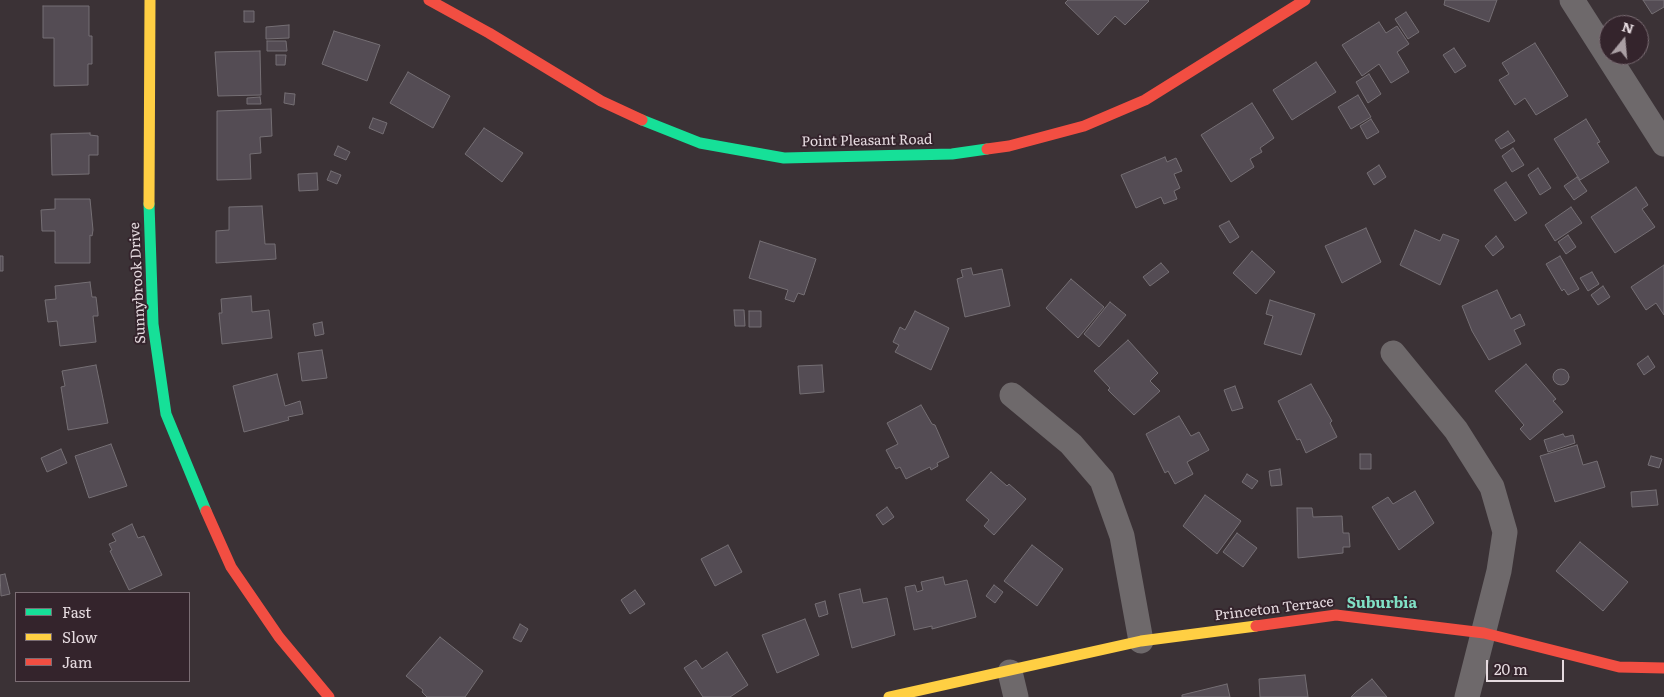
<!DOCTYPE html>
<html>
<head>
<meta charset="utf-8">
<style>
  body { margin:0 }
  #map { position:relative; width:1664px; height:697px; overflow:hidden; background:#3b3236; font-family:Literata,serif }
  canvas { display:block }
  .legend { position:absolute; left:15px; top:592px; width:175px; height:90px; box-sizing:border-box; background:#34242c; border:1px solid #7b6d74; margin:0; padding:6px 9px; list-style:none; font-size:15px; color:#e5dadf }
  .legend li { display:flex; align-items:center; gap:10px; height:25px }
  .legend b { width:25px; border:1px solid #7b6d74 }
  .north { position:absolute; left:1599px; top:15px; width:50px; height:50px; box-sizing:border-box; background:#34242c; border:1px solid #7b6d74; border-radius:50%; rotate:17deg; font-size:14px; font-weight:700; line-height:20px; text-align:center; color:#e5dadf }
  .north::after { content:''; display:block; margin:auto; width:18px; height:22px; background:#aa9fa4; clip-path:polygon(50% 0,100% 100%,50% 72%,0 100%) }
  .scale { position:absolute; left:1486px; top:660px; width:78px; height:22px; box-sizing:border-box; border:2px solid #e5dadf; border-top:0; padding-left:6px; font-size:15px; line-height:18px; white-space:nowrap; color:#e5dadf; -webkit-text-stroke:4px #34242c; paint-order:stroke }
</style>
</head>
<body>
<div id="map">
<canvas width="1664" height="697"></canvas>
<ul class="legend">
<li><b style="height:6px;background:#16e098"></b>Fast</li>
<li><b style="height:6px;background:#ffcf43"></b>Slow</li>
<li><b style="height:6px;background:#f24e42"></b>Jam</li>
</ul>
<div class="north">N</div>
<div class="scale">20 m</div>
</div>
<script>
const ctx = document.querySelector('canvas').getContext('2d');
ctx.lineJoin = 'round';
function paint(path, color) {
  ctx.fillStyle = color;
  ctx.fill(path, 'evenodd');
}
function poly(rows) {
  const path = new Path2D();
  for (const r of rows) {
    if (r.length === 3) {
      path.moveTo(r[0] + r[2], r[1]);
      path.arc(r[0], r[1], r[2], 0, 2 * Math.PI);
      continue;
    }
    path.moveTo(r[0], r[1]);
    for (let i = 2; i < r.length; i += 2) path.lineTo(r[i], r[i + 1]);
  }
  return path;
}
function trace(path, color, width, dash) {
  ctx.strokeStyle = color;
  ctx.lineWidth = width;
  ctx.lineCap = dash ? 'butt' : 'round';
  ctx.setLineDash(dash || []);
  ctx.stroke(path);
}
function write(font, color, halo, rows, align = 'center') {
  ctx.font = font + ' Literata,serif';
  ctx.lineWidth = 4;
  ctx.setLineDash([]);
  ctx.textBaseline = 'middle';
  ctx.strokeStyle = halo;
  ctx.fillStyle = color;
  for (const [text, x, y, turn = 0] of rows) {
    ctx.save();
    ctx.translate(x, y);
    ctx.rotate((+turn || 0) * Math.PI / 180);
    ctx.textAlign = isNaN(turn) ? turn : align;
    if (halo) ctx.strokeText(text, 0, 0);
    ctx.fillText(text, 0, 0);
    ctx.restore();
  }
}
const building = poly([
  [1068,0,1148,0,1149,1,1125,25,1115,16,1098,35,1065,3,1068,0],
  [1445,0,1497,0,1489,22,1444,5,1445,0],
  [1643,0,1664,0,1664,7,1652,14,1643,0],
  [43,6,89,6,89,36,92,36,92,64,88,64,88,85,54,86,54,38,43,38,43,6],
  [244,11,254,11,254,22,244,22,244,11],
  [1406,12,1419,32,1408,39,1395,19,1406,12],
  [1379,22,1386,33,1397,26,1409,44,1397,52,1409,72,1391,83,1379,64,1362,76,1342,45,1379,22],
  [289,25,289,38,266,39,266,27,289,25],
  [334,31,380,45,367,81,322,64,334,31],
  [267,41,286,41,287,51,267,51,267,41],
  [1535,43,1568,96,1536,115,1525,98,1515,105,1499,80,1509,74,1502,63,1535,43],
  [1454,48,1466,66,1455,73,1443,55,1454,48],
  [260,51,261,95,218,96,215,52,260,51],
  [276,55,286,55,285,65,276,65,276,55],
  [1316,62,1336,92,1292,120,1273,90,1316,62],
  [408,72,450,96,433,128,390,103,408,72],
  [1369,74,1381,94,1368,103,1356,82,1369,74],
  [285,93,295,94,294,105,284,103,285,93],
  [1358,95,1371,117,1351,129,1338,107,1358,95],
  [260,97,261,104,247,104,247,98,260,97],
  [1252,103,1274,138,1260,148,1262,152,1250,159,1254,167,1231,182,1201,135,1252,103],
  [271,109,272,136,260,137,261,153,250,154,251,179,217,180,217,111,271,109],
  [373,118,387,123,383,134,369,128,373,118],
  [1371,119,1379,132,1367,139,1360,126,1371,119],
  [1586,119,1600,142,1597,143,1609,162,1580,180,1554,139,1586,119],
  [484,128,523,153,502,182,465,154,484,128],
  [1508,131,1515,141,1501,149,1495,140,1508,131],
  [90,133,90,135,98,136,98,155,89,155,89,174,52,175,51,134,90,133],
  [338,146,350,152,346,160,334,155,338,146],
  [1513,148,1524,165,1512,172,1502,156,1513,148],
  [1165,157,1167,162,1176,158,1182,171,1174,174,1180,188,1174,191,1177,199,1164,204,1161,197,1136,208,1121,175,1165,157],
  [1379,165,1386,177,1374,185,1367,173,1379,165],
  [1538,168,1551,188,1540,195,1528,175,1538,168],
  [331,171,341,175,337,184,327,180,331,171],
  [317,173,318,190,299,191,298,174,317,173],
  [1577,177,1587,191,1574,200,1564,186,1577,177],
  [1506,182,1527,213,1515,221,1494,190,1506,182],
  [1636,187,1648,205,1642,209,1655,227,1615,253,1591,217,1636,187],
  [55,199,90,199,93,230,92,236,90,235,90,263,55,263,55,231,42,231,41,210,55,209,55,199],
  [262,206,265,244,275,244,276,259,216,263,216,231,229,230,229,207,262,206],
  [1571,207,1582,223,1555,241,1545,225,1571,207],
  [1229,221,1239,237,1230,243,1219,226,1229,221],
  [1366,228,1381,262,1342,283,1325,246,1366,228],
  [1415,230,1440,241,1443,234,1459,240,1440,285,1400,265,1415,230],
  [1568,235,1576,247,1566,254,1558,242,1568,235],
  [1496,236,1504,247,1493,256,1485,246,1496,236],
  [760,241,816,259,804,295,798,293,794,302,785,299,788,290,749,278,760,241],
  [1252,251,1275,272,1256,294,1233,273,1252,251],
  [0,256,3,256,3,271,0,271,0,256],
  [1560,256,1579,289,1568,295,1564,289,1562,291,1546,264,1560,256],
  [1161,263,1169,272,1150,286,1143,277,1161,263],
  [1664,265,1664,315,1656,303,1646,310,1631,287,1664,265],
  [971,268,973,275,1002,269,1010,306,965,317,957,279,963,277,961,270,971,268],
  [1592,272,1599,284,1588,291,1580,278,1592,272],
  [1071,279,1104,307,1078,338,1046,308,1071,279],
  [90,282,92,297,96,297,98,313,98,316,93,316,96,342,60,346,57,321,48,322,45,300,56,299,55,286,90,282],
  [1603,286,1610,297,1598,305,1591,295,1603,286],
  [1497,290,1511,319,1520,314,1525,325,1514,330,1521,344,1489,360,1472,331,1462,306,1497,290],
  [251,296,252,312,269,310,272,338,222,344,219,313,222,313,221,299,251,296],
  [1270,300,1315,314,1301,355,1264,344,1273,316,1266,314,1270,300],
  [1110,302,1126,315,1099,347,1084,334,1110,302],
  [734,310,744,310,745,326,735,326,734,310],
  [749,311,761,311,761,327,749,327,749,311],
  [915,311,949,328,931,370,895,352,899,345,893,342,900,327,905,330,915,311],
  [322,322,324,334,315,336,313,324,322,322],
  [1128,340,1158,373,1150,381,1160,391,1134,415,1111,393,1108,390,1110,388,1094,371,1128,340],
  [322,350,327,378,302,381,298,353,322,350],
  [1648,356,1655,367,1644,375,1637,364,1648,356],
  [1526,364,1556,399,1553,401,1563,412,1530,440,1520,429,1524,425,1495,391,1526,364],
  [96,365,108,423,68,430,61,387,65,386,62,371,96,365],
  [822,365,824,392,800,394,798,366,822,365],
  [1561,377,8],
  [277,374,285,406,300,401,303,414,288,417,289,420,244,432,233,386,277,374],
  [1311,384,1332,421,1330,423,1337,437,1306,453,1300,439,1297,440,1278,401,1311,384],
  [1235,386,1243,408,1232,411,1224,390,1235,386],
  [921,405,932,424,935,425,949,457,937,463,938,466,931,470,930,467,906,479,900,467,896,469,886,450,898,444,887,423,921,405],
  [1179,416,1191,436,1199,432,1209,450,1187,462,1193,474,1175,484,1168,471,1165,473,1146,434,1179,416],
  [1563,434,1565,437,1573,435,1575,443,1548,452,1544,440,1563,434],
  [111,444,127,486,89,498,75,456,111,444],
  [1577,445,1583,465,1597,461,1605,487,1555,502,1540,456,1577,445],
  [61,449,67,463,47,472,41,458,61,449],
  [1360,454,1371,454,1371,469,1360,469,1360,454],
  [1651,456,1662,459,1659,468,1648,465,1651,456],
  [1280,469,1282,485,1271,486,1269,471,1280,469],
  [991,472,1007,486,1009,484,1026,499,994,535,984,526,989,520,966,500,991,472],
  [1247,474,1258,481,1252,489,1242,482,1247,474],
  [1656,490,1658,505,1632,507,1631,492,1656,490],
  [1415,491,1434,523,1399,550,1372,507,1388,497,1393,504,1415,491],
  [1205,495,1241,521,1217,554,1183,526,1205,495],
  [887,507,894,517,883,525,876,515,887,507],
  [1297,508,1312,508,1313,517,1342,516,1343,533,1349,533,1350,547,1343,547,1343,553,1298,558,1297,508],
  [132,524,138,538,144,536,162,575,129,590,110,551,112,550,109,544,116,541,112,534,132,524],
  [1237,533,1257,548,1243,567,1223,552,1237,533],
  [1580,542,1628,582,1603,611,1556,571,1580,542],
  [728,545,742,572,715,586,701,559,728,545],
  [1032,545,1063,569,1037,606,1004,581,1032,545],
  [5,574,10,594,1,596,0,575,5,574],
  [943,577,945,585,967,580,976,617,932,629,932,626,914,630,905,587,915,585,917,592,923,590,921,582,943,577],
  [994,585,1003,592,995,603,986,596,994,585],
  [860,589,863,603,887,598,895,635,852,648,839,594,860,589],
  [635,590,645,604,630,614,621,600,635,590],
  [825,601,828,614,819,617,815,604,825,601],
  [805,619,819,655,777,673,762,635,805,619],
  [520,624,528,629,521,642,513,638,520,624],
  [440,637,483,671,465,697,427,697,422,692,423,690,406,676,440,637],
  [727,652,748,685,730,697,703,697,684,668,696,660,702,669,727,652],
  [1305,675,1308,697,1260,697,1259,679,1305,675],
  [1372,679,1387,697,1351,697,1356,692,1372,679],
  [1227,684,1230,697,1182,697,1182,695,1227,684]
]);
paint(building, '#544c54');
trace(building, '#756f74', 1);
trace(poly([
  [1572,0,1664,144],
  [1393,353,1456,430,1492,487,1505,532,1499,571,1467,697],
  [1012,395,1071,444,1102,480,1122,536,1141,641],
  [1010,672,1016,697]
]), '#6e696b', 25);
trace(poly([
  [642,120,700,143,784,158,952,154,987,149],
  [149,204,153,324,166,414,206,511]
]), '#16e098', 11);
trace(poly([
  [149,204,150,0],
  [889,697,1141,641,1256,626]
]), '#ffcf43', 11);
trace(poly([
  [429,0,489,33,601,101,642,120],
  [987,149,1009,146,1084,126,1145,100,1305,0],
  [206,511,231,567,279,637,329,697],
  [1256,626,1336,615,1484,633,1619,667,1664,668]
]), '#f24e42', 11);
write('14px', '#e5dadf', '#34242c', [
  ["Point Pleasant Road",867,141,-1],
  ["Sunnybrook Drive",138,283,-93],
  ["Princeton Terrace",1274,609,-7]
]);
write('bold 15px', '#80e0c5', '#34242c', [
  ["Suburbia",1382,604]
]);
</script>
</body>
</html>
